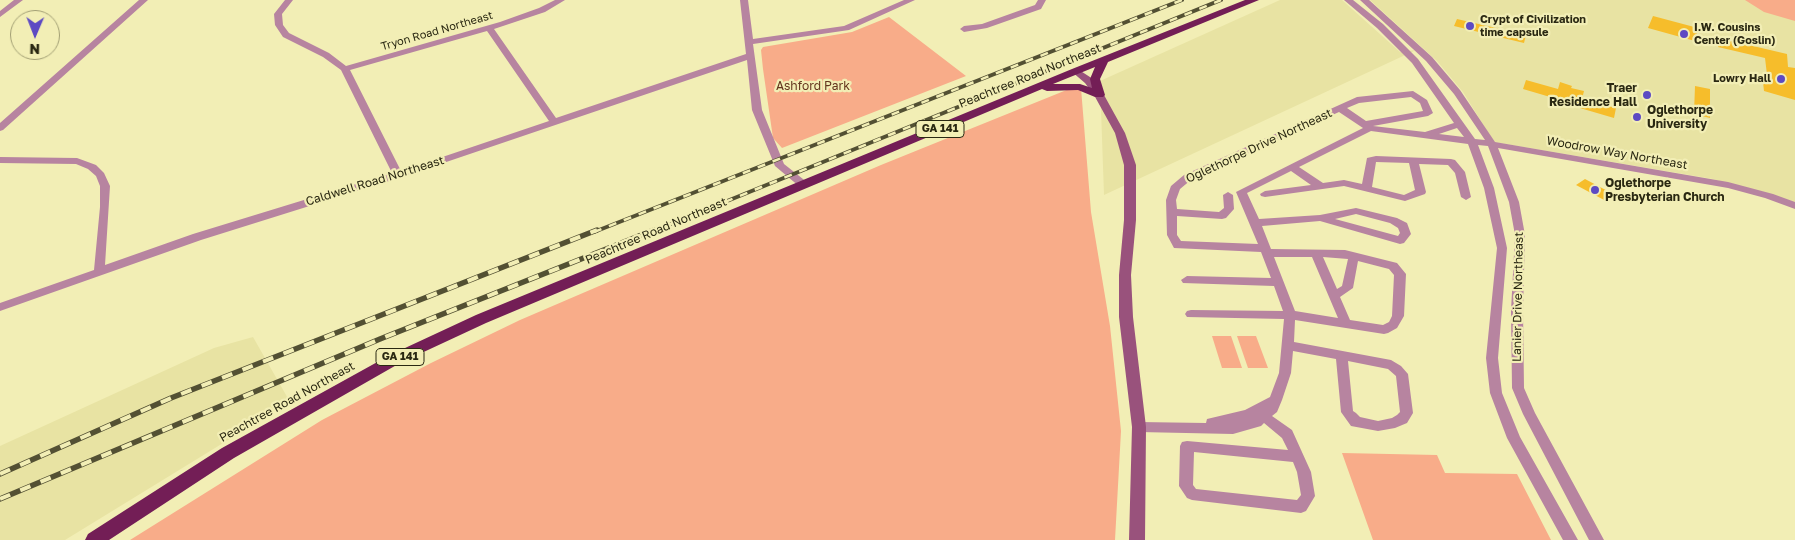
<!DOCTYPE html>
<html>
<head>
<meta charset="utf-8">
<style>
  body { margin:0 }
  #map { position:relative; width:1795px; height:540px; overflow:hidden; background:#f2eeb5; font-family:"Golos Text",sans-serif }
  canvas { display:block }
  .north { position:absolute; left:10px; top:10px; width:50px; height:50px; box-sizing:border-box; background:#f2eeb5; border:1px solid #a29f74; border-radius:50%; rotate:181deg; font-size:14px; font-weight:700; line-height:20px; text-align:center; color:#2a2812 }
  .north::after { content:''; display:block; margin:auto; width:18px; height:22px; background:#5d4ac3; clip-path:polygon(50% 0,100% 100%,50% 72%,0 100%) }
</style>
</head>
<body>
<div id="map">
<canvas width="1795" height="540"></canvas>
<div class="north">N</div>
</div>
<script>
const ctx = document.querySelector('canvas').getContext('2d');
ctx.lineJoin = 'round';
function paint(path, color) {
  ctx.fillStyle = color;
  ctx.fill(path, 'evenodd');
}
function poly(rows) {
  const path = new Path2D();
  for (const r of rows) {
    path.moveTo(r[0], r[1]);
    for (let i = 2; i < r.length; i += 2) path.lineTo(r[i], r[i + 1]);
  }
  return path;
}
function trace(path, color, width, dash) {
  ctx.strokeStyle = color;
  ctx.lineWidth = width;
  ctx.lineCap = dash ? 'butt' : 'round';
  ctx.setLineDash(dash || []);
  ctx.stroke(path);
}
function write(font, color, halo, rows, align = 'center') {
  ctx.font = font + ' "Golos Text",sans-serif';
  ctx.lineWidth = 4.5;
  ctx.setLineDash([]);
  ctx.textBaseline = 'middle';
  ctx.strokeStyle = halo;
  ctx.fillStyle = color;
  for (const [text, x, y, turn = 0] of rows) {
    ctx.save();
    ctx.translate(x, y);
    ctx.rotate((+turn || 0) * Math.PI / 180);
    ctx.textAlign = isNaN(turn) ? turn : align;
    if (halo) ctx.strokeText(text, 0, 0);
    ctx.fillText(text, 0, 0);
    ctx.restore();
  }
}
paint(poly([
  [1280,0,1342,0,1400,52,1416,50,1104,195,1100,81],
  [1370,0,1795,0,1795,203,1713,179,1494,142,1463,92,1437,61],
  [253,337,290,402,65,540,0,540,0,446,214,348]
]), '#e8e3a3');
paint(poly([
  [1745,0,1795,0,1795,21,1764,12],
  [889,17,966,76,782,148,773,138,763,69,761,50,763,47,852,32],
  [1074,87,1081,88,1091,212,1110,326,1121,431,1115,540,130,540,322,420,431,363,520,320,881,165],
  [1212,336,1231,336,1242,368,1222,368],
  [1237,336,1256,336,1268,368,1248,368],
  [1342,453,1437,455,1445,473,1517,474,1551,540,1373,540]
]), '#f8ac89');
paint(poly([
  [1653,16,1698,28,1695,41,1648,28],
  [1457,19,1526,35,1524,43,1454,26],
  [1719,38,1787,54,1788,67,1795,68,1795,100,1764,91,1763,82,1768,83,1765,58,1718,47],
  [1526,80,1558,89,1560,82,1572,86,1571,88,1584,91,1582,99,1616,108,1614,118,1556,101,1557,99,1523,89],
  [1695,86,1710,89,1710,118,1694,114],
  [1585,179,1615,195,1606,201,1576,185]
]), '#f6bd2b');
paint(poly([
  [14,0,23,0,0,17,0,11,14,0],
  [139,0,148,0,3,130,0,131,0,123,139,0],
  [285,0,293,0,282,14,283,25,289,33,329,53,346,66,500,22,539,8,555,0,565,0,545,12,494,29,556,118,746,54,740,0,748,0,753,39,844,26,904,0,915,0,849,30,753,44,762,110,784,164,808,183,809,185,808,187,800,187,775,166,752,110,747,60,402,177,201,240,0,311,0,303,94,270,100,207,100,186,96,176,88,169,76,164,0,163,0,157,77,158,96,165,104,173,110,186,105,265,193,234,392,173,341,70,323,57,283,37,275,25,274,14,285,0],
  [487,31,549,121,401,171,350,70,487,31],
  [1038,0,1046,0,1041,9,987,28,964,32,960,29,964,26,982,24,1035,5,1038,0],
  [1344,0,1353,0,1383,24,1418,59,1475,139,1485,140,1454,94,1426,61,1360,0,1369,0,1432,57,1460,90,1495,142,1728,182,1773,194,1795,202,1795,209,1765,198,1728,188,1498,148,1519,202,1525,235,1523,311,1524,388,1535,413,1604,540,1589,540,1523,414,1512,388,1511,311,1515,235,1509,202,1488,146,1478,145,1494,188,1507,248,1498,358,1502,393,1520,437,1578,540,1563,540,1507,438,1490,393,1486,358,1497,248,1484,188,1468,144,1371,131,1299,167,1323,183,1344,180,1362,184,1367,158,1376,156,1451,159,1455,160,1465,172,1471,197,1466,200,1461,197,1455,173,1448,165,1419,164,1426,192,1425,194,1405,201,1344,186,1265,197,1261,196,1260,194,1265,191,1311,185,1291,171,1247,193,1259,219,1320,215,1356,208,1397,218,1407,223,1411,234,1404,243,1400,244,1320,221,1262,226,1271,249,1345,250,1397,263,1406,274,1404,316,1397,328,1388,333,1384,334,1295,320,1294,342,1391,360,1401,366,1408,374,1413,413,1407,423,1395,428,1378,431,1351,426,1341,412,1336,359,1293,351,1291,373,1282,400,1277,412,1272,416,1292,430,1311,472,1315,496,1306,511,1301,513,1192,500,1187,498,1179,486,1180,446,1182,442,1187,441,1288,450,1282,438,1264,423,1261,426,1233,434,1139,432,1134,431,1132,427,1134,423,1139,422,1206,423,1207,419,1245,410,1270,397,1279,373,1284,319,1187,317,1185,314,1187,311,1191,310,1283,311,1274,286,1183,283,1181,280,1187,276,1271,278,1261,252,1174,248,1167,235,1166,200,1171,186,1184,175,1357,97,1413,91,1427,100,1433,113,1428,116,1373,126,1425,132,1454,123,1412,63,1377,28,1344,0],
  [1411,97,1420,103,1423,111,1366,121,1347,108,1359,103,1411,97],
  [1339,112,1363,128,1236,192,1258,244,1181,241,1177,235,1177,216,1222,219,1226,218,1234,209,1233,195,1228,192,1223,195,1224,208,1219,212,1177,209,1176,200,1180,189,1192,179,1339,112],
  [1457,128,1464,137,1439,134,1457,128],
  [1376,162,1409,163,1415,190,1404,195,1372,187,1376,162],
  [1356,214,1390,223,1398,228,1400,233,1398,236,1335,219,1356,214],
  [1274,257,1312,257,1338,318,1295,311,1274,257],
  [1323,257,1348,259,1342,286,1337,289,1323,257],
  [1358,261,1389,269,1394,275,1392,316,1389,322,1383,325,1350,320,1340,297,1353,288,1358,261],
  [1348,361,1388,369,1396,376,1400,412,1397,415,1392,418,1378,421,1360,417,1356,413,1353,411,1348,361],
  [1194,452,1293,462,1297,472,1301,495,1297,500,1196,489,1193,485,1194,452]
]), '#b784a0');
paint(poly([
  [1076,68,1093,79,1104,95,1125,133,1136,165,1136,220,1131,275,1133,317,1146,427,1145,540,1129,540,1132,427,1119,317,1119,275,1124,220,1124,165,1115,133,1094,95,1085,83,1071,71,1076,68]
]), '#99527c');
paint(poly([
  [1245,0,1259,0,1108,62,1100,79,1105,95,1103,97,1095,97,1078,90,1047,91,1042,89,486,323,400,363,234,458,109,540,85,540,88,534,222,448,390,355,476,315,1072,69,1245,0],
  [1095,67,1090,79,1092,88,1080,84,1053,84,1095,67]
]), '#731e56');
const railFar1 = poly([
  [594,232,1182,0],
  [651,232,1221,0]
]);
const rail = poly([
  [0,474,171,398,597,230],
  [0,499,380,339,654,230]
]);
trace(railFar1, '#535033', 4);
trace(rail, '#535033', 5.5);
trace(railFar1, '#f2eeb5', 2.5, [8]);
trace(rail, '#f2eeb5', 4, [11]);
for (const [x, y, r, color] of [
  [1470,26,5,"#5d4ac3"],
  [1684,34,5,"#5d4ac3"],
  [1781,79,5,"#5d4ac3"],
  [1647,95,5,"#5d4ac3"],
  [1637,117,5,"#5d4ac3"],
  [1595,190,5,"#5d4ac3"]
]) {
  const dot = new Path2D();
  dot.arc(x, y, r, 0, 2 * Math.PI);
  ctx.fillStyle = color;
  ctx.fill(dot);
  trace(dot, '#f2eeb5', 2);
}
write('bold 11px', '#2a2812', '#f2eeb5', [
  ["Crypt of Civilization",1480,20],
  ["time capsule",1480,33],
  ["I.W. Cousins",1694,28],
  ["Center (Goslin)",1694,41],
  ["Lowry Hall",1771,79,"right"]
], 'left');
write('11px', '#2a2812', '#f2eeb5', [
  ["Tryon Road Northeast",437,31,-16]
]);
for (const [x, y, w] of [
  [940,129,48],
  [400,357,48]
]) {
  const box = new Path2D();
  box.roundRect(x - w / 2, y - 8.5, w, 17, 4);
  ctx.fillStyle = '#f2eeb5';
  ctx.fill(box);
  trace(box, '#2a2812', 1);
}
write('bold 11px', '#2a2812', null, [
  ["GA 141",940,129],
  ["GA 141",400,357]
]);
write('12px', '#2a2812', '#f2eeb5', [
  ["Peachtree Road Northeast",1030,76,-22],
  ["Oglethorpe Drive Northeast",1259,146,-25],
  ["Woodrow Way Northeast",1617,153,10],
  ["Caldwell Road Northeast",375,181,-17],
  ["Peachtree Road Northeast",656,231,-23],
  ["Lanier Drive Northeast",1518,297,-89],
  ["Peachtree Road Northeast",287,402,-29]
]);
write('12px', '#64351e', '#f2eeb5', [
  ["Ashford Park",813,86]
]);
write('bold 12px', '#2a2812', '#f2eeb5', [
  ["Traer",1637,88,"right"],
  ["Residence Hall",1637,102,"right"],
  ["Oglethorpe",1647,110],
  ["University",1647,124],
  ["Oglethorpe",1605,183],
  ["Presbyterian Church",1605,197]
], 'left');
</script>
</body>
</html>
